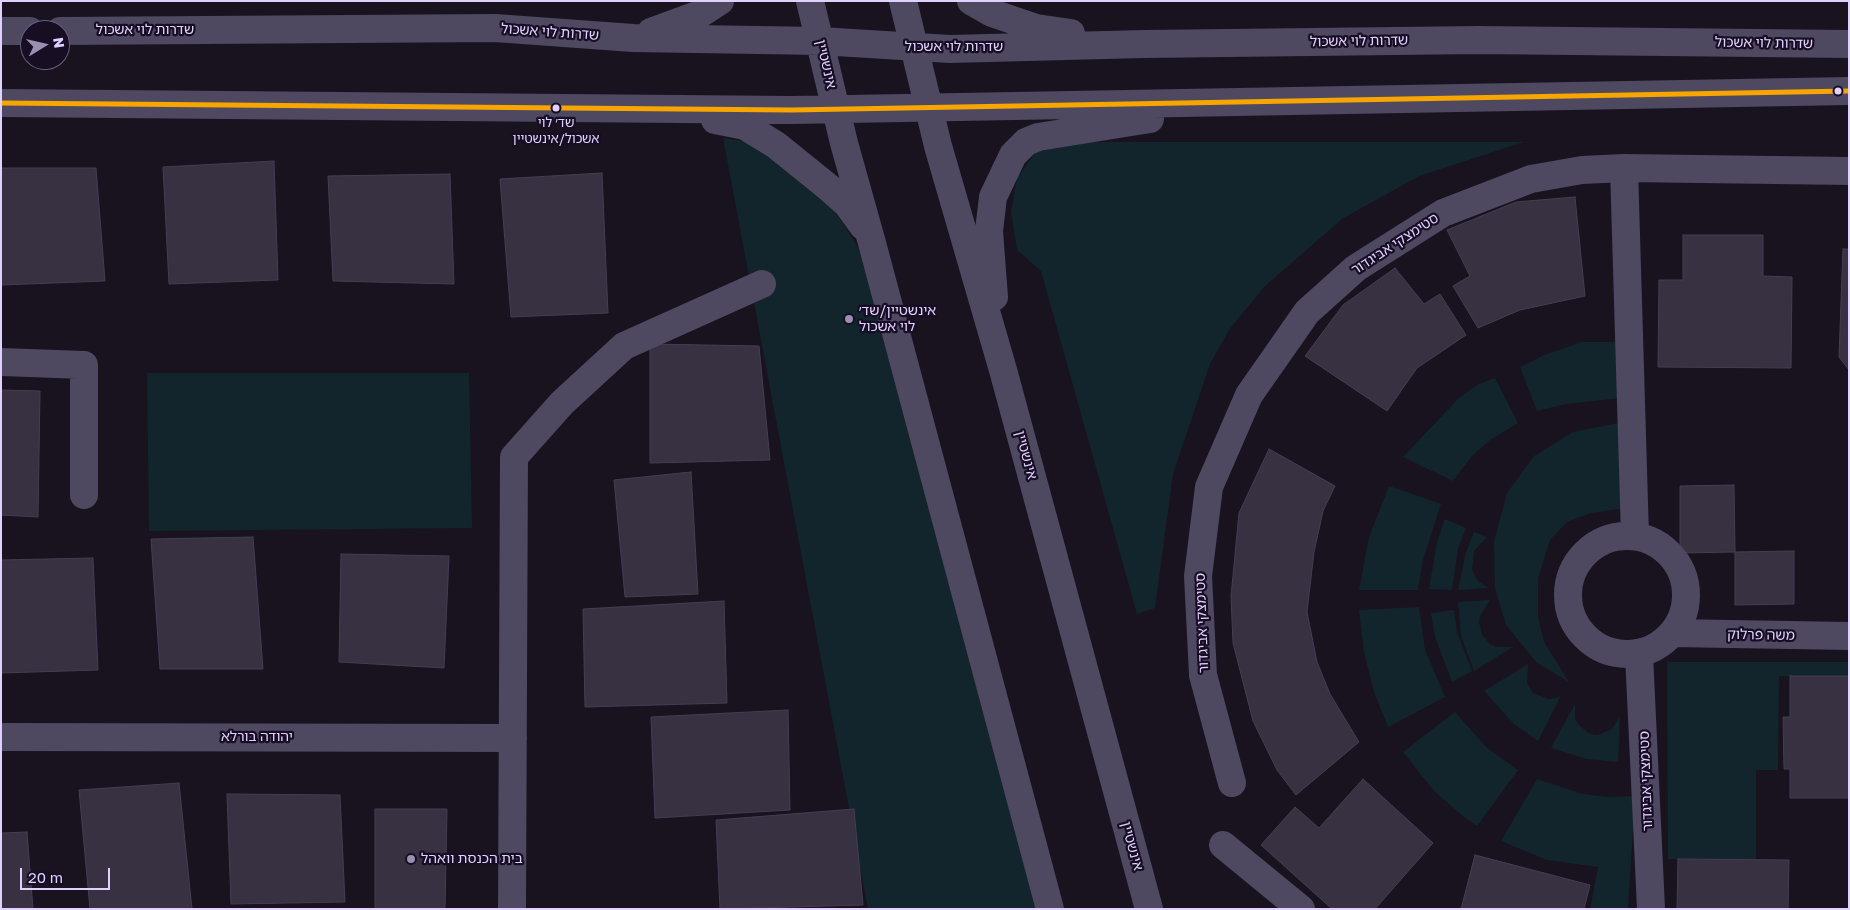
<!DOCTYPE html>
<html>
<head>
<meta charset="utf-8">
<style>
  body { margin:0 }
  #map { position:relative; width:1850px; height:910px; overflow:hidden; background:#18131f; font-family:"Golos Text",sans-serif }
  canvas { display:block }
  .frame { position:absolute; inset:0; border:2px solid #e0d1ff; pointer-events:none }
  .north { position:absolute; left:20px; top:20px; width:50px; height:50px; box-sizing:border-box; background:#170e24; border:1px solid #675c7c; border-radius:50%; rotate:81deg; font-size:14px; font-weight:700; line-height:20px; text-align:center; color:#e0d1ff }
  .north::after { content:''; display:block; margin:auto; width:18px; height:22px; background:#9a8eb1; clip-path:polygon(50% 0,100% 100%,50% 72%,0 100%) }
  .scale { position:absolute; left:20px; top:868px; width:90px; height:22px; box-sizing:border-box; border:2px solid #e0d1ff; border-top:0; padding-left:6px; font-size:15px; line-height:18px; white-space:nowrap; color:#e0d1ff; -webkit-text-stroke:4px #170e24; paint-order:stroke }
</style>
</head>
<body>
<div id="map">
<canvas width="1850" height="910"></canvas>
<div class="frame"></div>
<div class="north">N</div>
<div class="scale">20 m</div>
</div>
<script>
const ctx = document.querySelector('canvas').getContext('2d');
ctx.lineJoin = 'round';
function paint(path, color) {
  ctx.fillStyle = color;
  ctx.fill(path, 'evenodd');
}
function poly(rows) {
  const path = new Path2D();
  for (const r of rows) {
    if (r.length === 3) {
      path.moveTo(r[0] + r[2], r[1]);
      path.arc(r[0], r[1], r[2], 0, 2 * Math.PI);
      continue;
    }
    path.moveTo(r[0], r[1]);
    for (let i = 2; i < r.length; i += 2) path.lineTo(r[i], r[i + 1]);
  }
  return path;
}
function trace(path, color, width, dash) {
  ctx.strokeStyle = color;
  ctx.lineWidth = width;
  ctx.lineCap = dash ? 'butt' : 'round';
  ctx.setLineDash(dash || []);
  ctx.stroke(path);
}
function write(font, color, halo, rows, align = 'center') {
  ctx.font = font + ' "Golos Text","Noto Sans Hebrew",sans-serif';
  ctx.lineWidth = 4.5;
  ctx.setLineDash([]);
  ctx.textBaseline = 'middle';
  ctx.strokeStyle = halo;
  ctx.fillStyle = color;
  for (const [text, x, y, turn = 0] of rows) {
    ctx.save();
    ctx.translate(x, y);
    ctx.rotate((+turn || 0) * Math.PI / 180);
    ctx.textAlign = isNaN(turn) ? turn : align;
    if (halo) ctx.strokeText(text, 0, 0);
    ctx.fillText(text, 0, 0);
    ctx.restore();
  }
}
paint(poly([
  [723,138,756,143,821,196,843,223,864,258,1037,909,868,909],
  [1524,142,1419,176,1342,219,1264,287,1229,330,1210,364,1173,474,1155,608,1137,614,1041,271,1017,250,1011,212,1017,178,1035,153,1065,143,1103,142],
  [1582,342,1619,342,1620,398,1566,404,1537,411,1520,367,1544,355],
  [147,373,469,373,472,528,149,531],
  [1495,378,1518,423,1490,440,1472,456,1453,481,1403,457,1458,399,1477,385],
  [1623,422,1627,508,1591,513,1567,522,1550,540,1538,579,1538,617,1544,642,1569,682,1537,663,1506,625,1495,588,1494,542,1507,493,1534,456,1573,432],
  [1389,486,1441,504,1423,560,1418,590,1359,590,1369,537],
  [1445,519,1466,528,1458,549,1452,590,1429,589,1437,542],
  [1474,532,1487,537,1474,551,1472,570,1478,581,1489,588,1458,590,1466,552],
  [1490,600,1480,616,1479,622,1482,635,1491,645,1497,647,1513,647,1474,671,1461,636,1458,602],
  [1419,607,1425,650,1445,697,1388,727,1374,692,1364,652,1359,610],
  [1454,610,1457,632,1472,671,1452,682,1435,637,1431,613],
  [1667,662,1849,662,1849,676,1779,676,1778,770,1756,770,1756,859,1668,859],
  [1528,664,1527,683,1533,693,1549,699,1560,697,1538,741,1514,724,1484,691],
  [1575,704,1575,719,1579,725,1590,734,1598,735,1612,729,1620,716,1618,762,1587,759,1551,748],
  [1455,712,1487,748,1518,770,1477,826,1464,817,1434,791,1403,752],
  [1537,779,1583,794,1608,797,1635,796,1628,909,1590,909,1598,867,1547,860,1501,841]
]), '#12252c');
const building = poly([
  [274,161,278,280,169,284,163,167,274,161],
  [1,168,96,168,105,281,1,285,1,168],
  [602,173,608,313,511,317,500,179,602,173],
  [450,174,454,284,333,281,328,176,450,174],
  [1575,197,1585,296,1520,310,1478,328,1453,286,1470,276,1447,230,1516,202,1575,197],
  [1683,235,1763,235,1763,276,1792,277,1791,368,1658,367,1659,280,1683,280,1683,235],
  [1843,249,1849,249,1849,370,1839,357,1843,249],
  [1395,268,1424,304,1440,294,1466,335,1417,368,1387,411,1305,356,1343,305,1395,268],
  [650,344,759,346,770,460,650,463,650,344],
  [1,390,40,391,38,517,1,515,1,390],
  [1269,449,1335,486,1323,511,1314,552,1307,612,1317,662,1330,694,1359,742,1296,795,1277,770,1253,721,1233,643,1231,596,1239,513,1269,449],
  [691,472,698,594,625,597,614,480,691,472],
  [1734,485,1735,552,1680,553,1680,486,1734,485],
  [253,537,263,669,160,669,151,539,253,537],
  [1794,551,1794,604,1735,605,1735,552,1794,551],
  [341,554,449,556,444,668,339,662,341,554],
  [93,558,98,670,1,673,1,560,93,558],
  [724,601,727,703,585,707,583,609,724,601],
  [1790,676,1849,676,1849,798,1790,798,1790,769,1784,769,1783,717,1790,717,1790,676],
  [788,710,790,810,655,818,651,717,788,710],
  [1363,779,1433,843,1375,909,1332,909,1261,845,1295,807,1319,828,1363,779],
  [179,783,192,909,90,909,79,790,179,783],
  [227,794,340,795,345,902,231,904,227,794],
  [375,809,447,809,445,909,375,909,375,809],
  [854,809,863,905,720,909,716,820,854,809],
  [27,832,33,909,1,909,1,833,27,832],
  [1475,855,1590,885,1584,909,1461,909,1475,855],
  [1678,859,1789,860,1788,909,1677,909,1678,859]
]);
paint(building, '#373141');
trace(building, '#463d53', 1);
trace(poly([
  [810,1,844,143,872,243,1050,909],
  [903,1,938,146,1003,370,1149,909],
  [971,1,992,13,1036,28,1071,33],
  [1,31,30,31],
  [60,31,495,28,633,38,820,41,950,49,1144,44,1479,40,1849,44],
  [651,32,700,14,720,1],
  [1,103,792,110,1849,91],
  [715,120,745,126,776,145,828,187,847,204,863,226],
  [1624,168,1635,536],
  [994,297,989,231,993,197,1013,155,1026,142,1038,137,1150,119],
  [1,362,84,365,84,495],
  [1627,595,59],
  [1672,633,1849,636],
  [1639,654,1651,909],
  [1,737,513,738],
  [1232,783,1203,675,1198,576,1209,487,1249,395,1307,312,1356,268,1443,213,1531,179,1582,170,1624,168,1849,171],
  [1223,845,1301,909],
  [512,909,514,457,562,403,624,346,762,284]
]), '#4e4860', 28);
trace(poly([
  [1,103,792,110,1849,91]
]), '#f7a600', 5);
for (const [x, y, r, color] of [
  [1838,91,4.5,"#e0d1ff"],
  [556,108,4.5,"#e0d1ff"],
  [849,319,5,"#9a8eb1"],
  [411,859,5,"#9a8eb1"]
]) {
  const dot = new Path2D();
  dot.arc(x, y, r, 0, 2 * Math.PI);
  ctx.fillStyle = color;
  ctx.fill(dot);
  trace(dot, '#170e24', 2);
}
write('13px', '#e0d1ff', '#170e24', [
  ["שד׳ לוי",556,123],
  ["אשכול/אינשטיין",556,139]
]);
write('14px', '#e0d1ff', '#170e24', [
  ["שדרות לוי אשכול",145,30],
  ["שדרות לוי אשכול",550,32,4],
  ["שדרות לוי אשכול",1359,41,-1],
  ["שדרות לוי אשכול",1764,43,1],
  ["שדרות לוי אשכול",954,47],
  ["אינשטיין",826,64,77],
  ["סטימצקי אביגדור",1395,244,-33],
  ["אינשטיין",1026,455,75],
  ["סטימצקי אביגדור",1202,623,-92],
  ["משה פרלוק",1761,635,1],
  ["יהודה בורלא",257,737],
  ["סטימצקי אביגדור",1646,781,-92],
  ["אינשטיין",1132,846,75]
]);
write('14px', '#e0d1ff', '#170e24', [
  ["אינשטיין/שד׳",859,311],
  ["לוי אשכול",859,327],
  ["בית הכנסת וואהל",421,859]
], 'left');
</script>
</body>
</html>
